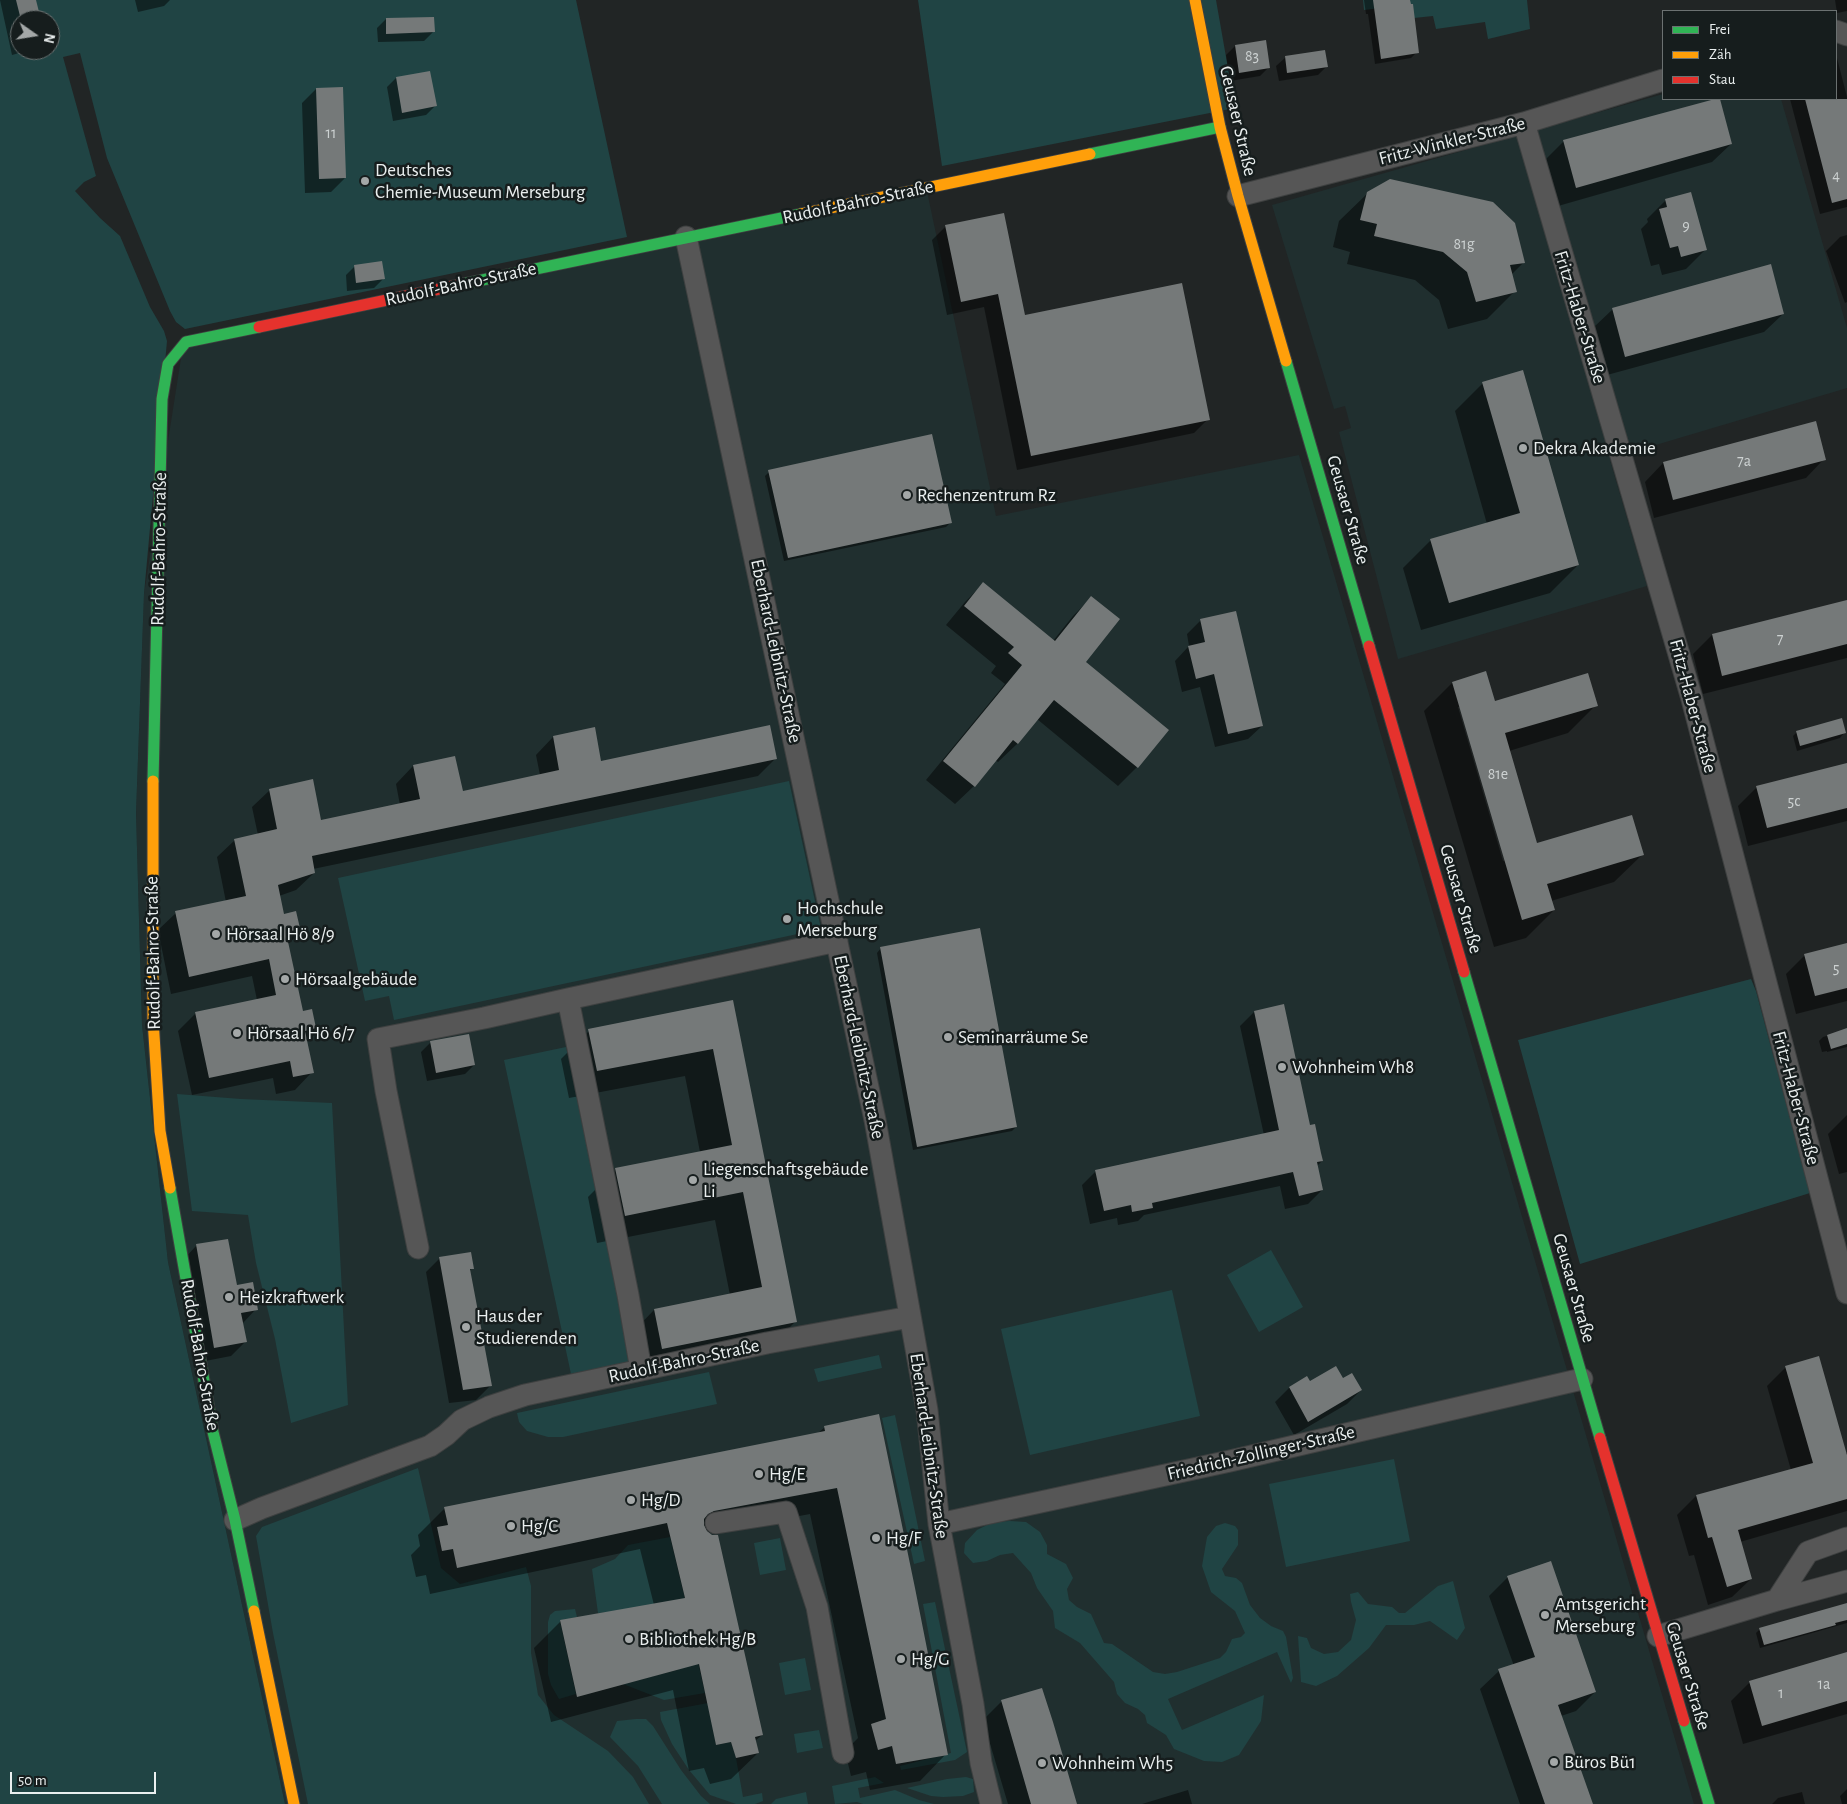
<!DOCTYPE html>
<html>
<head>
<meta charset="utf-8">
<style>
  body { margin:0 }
  #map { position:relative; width:1847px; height:1804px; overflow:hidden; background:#212525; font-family:"Alegreya Sans",sans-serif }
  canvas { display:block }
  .legend { position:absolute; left:1662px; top:10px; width:175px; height:90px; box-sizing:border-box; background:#161d1d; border:1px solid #6b7171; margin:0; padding:6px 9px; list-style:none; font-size:15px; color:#eaefef }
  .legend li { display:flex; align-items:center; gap:10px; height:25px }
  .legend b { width:25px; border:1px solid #6b7171 }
  .north { position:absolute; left:10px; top:10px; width:50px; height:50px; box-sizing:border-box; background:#161d1d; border:1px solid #6b7171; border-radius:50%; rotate:103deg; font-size:14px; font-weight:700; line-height:20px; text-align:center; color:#eaefef }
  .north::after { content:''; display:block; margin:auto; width:18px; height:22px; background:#a4a8a8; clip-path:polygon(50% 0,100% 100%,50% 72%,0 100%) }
  .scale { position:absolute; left:10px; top:1772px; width:146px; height:22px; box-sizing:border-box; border:2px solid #eaefef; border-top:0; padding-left:6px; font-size:15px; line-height:18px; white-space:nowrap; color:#eaefef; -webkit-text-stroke:4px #161d1d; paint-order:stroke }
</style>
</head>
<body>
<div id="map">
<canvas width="1847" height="1804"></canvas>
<ul class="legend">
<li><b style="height:6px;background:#30b455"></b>Frei</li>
<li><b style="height:6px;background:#ff9f0a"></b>Zäh</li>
<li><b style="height:6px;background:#e5322d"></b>Stau</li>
</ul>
<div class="north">N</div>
<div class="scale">50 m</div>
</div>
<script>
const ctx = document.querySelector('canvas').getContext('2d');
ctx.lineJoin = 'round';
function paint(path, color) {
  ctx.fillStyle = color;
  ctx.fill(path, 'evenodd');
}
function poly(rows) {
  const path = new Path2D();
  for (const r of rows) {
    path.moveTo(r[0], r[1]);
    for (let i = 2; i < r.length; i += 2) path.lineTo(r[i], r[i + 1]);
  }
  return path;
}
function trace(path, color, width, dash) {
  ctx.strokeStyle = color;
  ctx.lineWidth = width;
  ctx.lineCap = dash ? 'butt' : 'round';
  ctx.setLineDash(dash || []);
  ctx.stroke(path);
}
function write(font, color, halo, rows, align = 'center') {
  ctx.font = font + ' "Alegreya Sans",sans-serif';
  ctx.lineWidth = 5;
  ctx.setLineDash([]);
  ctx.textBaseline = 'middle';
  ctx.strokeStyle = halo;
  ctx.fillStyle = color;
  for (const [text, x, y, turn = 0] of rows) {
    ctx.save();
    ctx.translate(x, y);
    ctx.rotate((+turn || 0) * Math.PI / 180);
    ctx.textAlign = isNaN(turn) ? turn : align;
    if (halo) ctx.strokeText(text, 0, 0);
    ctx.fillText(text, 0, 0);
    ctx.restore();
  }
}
paint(poly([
  [1663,94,1663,99,1781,99,1847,328,1847,388,1639,450,1610,460,1647,586,1398,659,1339,432,1351,428,1345,406,1334,409,1272,205],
  [925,182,996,516,1299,455,1694,1804,285,1804,168,1262,142,1025,136,813,144,594,184,339]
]), '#202f2f');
paint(poly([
  [0,0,576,0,627,237,185,329,176,322,170,311,107,158,80,53,63,57,96,176,84,182,75,191,100,218,120,236,150,307,164,331,167,341,144,594,136,813,142,1025,168,1262,285,1804,0,1804],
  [20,20,50,20,50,50,20,50],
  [918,0,1216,0,1235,108,942,166],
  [1363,0,1527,0,1530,29,1488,39,1485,22,1436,29,1433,16,1414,18,1412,4,1364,10],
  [789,781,821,929,394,1020,389,996,365,1001,338,878],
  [1751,979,1756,991,1810,1193,1580,1264,1518,1040],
  [566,1047,633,1361,571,1374,504,1060],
  [177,1094,241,1099,332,1103,348,1405,291,1423,275,1339,256,1263,248,1215,192,1211],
  [1271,1250,1303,1307,1259,1332,1227,1275],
  [1172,1290,1200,1416,1030,1455,1001,1329],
  [879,1355,882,1368,818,1382,814,1369],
  [709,1372,717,1404,563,1437,548,1437,527,1431,519,1422,517,1413],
  [895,1415,925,1561,914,1564,882,1418],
  [1394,1459,1410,1541,1286,1567,1269,1484],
  [418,1468,441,1568,460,1584,526,1567,531,1586,531,1653,538,1695,554,1715,608,1751,633,1777,649,1804,308,1804,273,1633,256,1536,262,1527],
  [1010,1521,1026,1522,1040,1532,1047,1545,1047,1554,1066,1564,1073,1578,1067,1589,1069,1600,1077,1607,1091,1614,1104,1643,1112,1644,1153,1672,1165,1674,1177,1672,1220,1658,1226,1652,1232,1639,1241,1637,1245,1633,1235,1611,1211,1592,1202,1566,1207,1537,1216,1526,1225,1523,1235,1526,1238,1530,1238,1545,1222,1569,1225,1576,1236,1578,1242,1583,1250,1605,1260,1618,1271,1626,1283,1631,1286,1637,1293,1678,1291,1683,1277,1652,1168,1699,1182,1730,1264,1695,1261,1721,1239,1755,1222,1762,1204,1761,1174,1749,1166,1735,1147,1723,1145,1715,1138,1709,1125,1703,1117,1694,1114,1682,1080,1643,1055,1628,1053,1611,1037,1588,1031,1573,1013,1553,1000,1555,987,1561,973,1563,964,1553,965,1543,977,1530,993,1522],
  [670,1537,687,1607,598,1613,592,1569,615,1559,628,1545],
  [780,1538,786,1570,760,1575,754,1543],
  [1453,1581,1465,1628,1457,1640,1430,1621,1414,1625,1386,1625,1369,1648,1337,1676,1316,1686,1301,1682,1298,1636,1307,1638,1311,1648,1324,1654,1338,1652,1351,1640,1356,1620,1351,1602,1350,1594,1358,1592,1368,1604,1392,1607,1399,1613,1405,1613,1438,1586],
  [935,1602,967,1752,955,1760,901,1770,900,1766,951,1753,923,1604],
  [575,1609,577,1617,560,1621,576,1694,559,1699,551,1685,548,1674,548,1622,550,1615,555,1611],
  [697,1658,705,1693,664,1700,623,1684,677,1670],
  [805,1658,811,1690,785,1695,779,1663],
  [708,1703,716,1745,731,1742,736,1758,743,1797,762,1793,763,1801,755,1804,736,1804,710,1795,689,1770,672,1744,661,1720,660,1712],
  [636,1719,646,1719,653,1726,681,1770,701,1796,710,1804,662,1804,638,1766,610,1737,617,1721],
  [819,1730,823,1748,797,1753,794,1734],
  [875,1777,884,1783,858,1788,860,1798,895,1790,919,1800,934,1804,863,1804,857,1802,835,1804,832,1786],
  [966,1777,973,1779,974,1792,963,1796,943,1797,931,1796,907,1788,947,1779],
  [806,1792,808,1804,771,1804,776,1799]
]), '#204444');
paint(poly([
  [0,0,35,0,40,20,20,20,20,50,30,50,12,55],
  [135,0,170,0,164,6,138,12],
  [1364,0,1409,0,1417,52,1411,58,1375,64,1368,14,1366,14],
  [1835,0,1847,0,1847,11,1837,13],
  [386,19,433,32,424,41,378,42,377,28],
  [1235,46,1269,67,1260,76,1230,81,1226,55],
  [1286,57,1327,66,1318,75,1279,81,1276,66],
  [1837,58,1847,97,1847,207,1820,214,1790,99,1836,99,1836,59],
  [429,72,435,106,426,115,393,121,387,87,396,78],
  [316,89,345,178,331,192,305,193,302,103],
  [1564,141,1731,144,1712,162,1558,206,1545,160],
  [1368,193,1524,262,1511,275,1515,291,1487,319,1448,329,1439,300,1415,280,1347,264,1350,252,1333,247,1339,221],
  [1666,200,1705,250,1686,269,1662,275,1659,264,1651,266,1641,229,1648,222,1647,219],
  [946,226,1024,316,1208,419,1194,433,1017,470,984,307,947,315,932,240],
  [1847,235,1847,302,1845,303,1826,251,1840,237],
  [355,266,383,279,374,288,347,291,346,275],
  [1613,309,1783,314,1764,332,1607,375,1594,327],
  [1483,383,1578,565,1550,593,1421,630,1403,568,1431,540,1487,524,1455,411],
  [1824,459,1806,478,1654,518,1645,482,1663,463],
  [769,472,950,523,946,527,784,561,765,476],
  [983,584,1053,641,1073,616,1092,597,1084,662,1167,730,1137,767,1118,786,1037,719,1017,744,998,762,995,760,974,786,955,804,926,780,1005,684,991,673,996,666,946,625,965,602],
  [1847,601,1847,658,1703,694,1693,654,1712,635],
  [1201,620,1262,726,1248,739,1215,747,1200,687,1182,692,1175,661,1189,646,1187,634],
  [1485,673,1494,703,1596,705,1568,733,1509,751,1537,845,1642,855,1614,882,1551,901,1554,910,1526,938,1494,947,1424,711,1452,683],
  [1458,707,1460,707,1506,860,1503,861],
  [1797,732,1844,733,1840,738,1797,751,1793,736],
  [553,737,600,762,776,758,758,776,313,869,314,873,296,890,279,896,283,915,299,934,287,945,302,1013,315,1028,305,1038,312,1072,295,1090,276,1094,273,1078,192,1095,178,1031,196,1013,257,1000,252,976,171,994,158,930,176,913,226,902,217,857,235,840,258,835,252,807,270,790,320,822,400,805,396,784,413,766,462,792,540,775,536,755],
  [1847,764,1847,821,1748,846,1738,806,1757,787],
  [1847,945,1847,1001,1796,1014,1786,974,1805,955],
  [881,948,1016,1127,1012,1131,913,1150,877,953],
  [732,1002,796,1321,768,1349,634,1376,627,1338,654,1310,730,1295,715,1220,597,1243,588,1197,616,1169,700,1152,685,1076,569,1098,561,1059,589,1031],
  [1254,1012,1309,1127,1322,1161,1317,1166,1322,1190,1308,1204,1285,1209,1280,1186,1144,1215,1138,1221,1118,1225,1117,1218,1090,1224,1082,1185,1096,1171,1264,1135,1240,1026],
  [1847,1030,1847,1047,1827,1052,1827,1051,1822,1052,1819,1041,1823,1037],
  [430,1043,474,1065,465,1074,427,1081,421,1052],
  [1847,1115,1847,1172,1839,1174,1828,1134],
  [196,1246,256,1309,242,1324,245,1342,231,1356,200,1362,183,1260],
  [440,1258,472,1268,469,1272,490,1386,476,1400,449,1403,426,1272],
  [1786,1367,1845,1453,1847,1453,1847,1511,1740,1542,1751,1579,1732,1597,1708,1605,1694,1555,1689,1556,1677,1515,1696,1496,1791,1470,1767,1386],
  [1307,1378,1310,1383,1361,1390,1347,1404,1294,1435,1275,1402,1289,1388],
  [825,1427,946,1754,920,1781,870,1790,866,1772,851,1776,845,1751,858,1738,810,1514,707,1533,762,1735,755,1741,758,1753,731,1779,710,1784,704,1768,689,1771,673,1690,551,1722,534,1648,561,1621,654,1605,640,1549,430,1594,426,1575,416,1577,411,1555,420,1546,418,1535,445,1508,817,1434],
  [1508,1577,1595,1692,1576,1711,1561,1716,1592,1804,1520,1804,1480,1689,1499,1671,1514,1666,1489,1596],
  [1847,1605,1847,1623,1760,1648,1756,1633,1760,1629],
  [1847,1654,1847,1714,1743,1744,1731,1701,1750,1682],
  [1002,1701,1076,1804,1008,1804,983,1720],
  [1847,1789,1847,1804,1840,1804,1842,1804,1840,1796],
  [1188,1790,1192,1804,1142,1804],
  [1802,1792,1805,1804,1772,1804,1778,1798]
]), '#0007');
paint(poly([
  [16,0,36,0,41,20,21,20],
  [1373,0,1410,0,1411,4,1413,4,1419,53,1381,59],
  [434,17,435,32,386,34,386,18],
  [1266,40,1270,68,1239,73,1235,45],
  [1325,50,1328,67,1287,73,1285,56],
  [430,71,437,106,402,113,396,77],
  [343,87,346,178,319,179,316,88],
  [1715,99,1720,99,1732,144,1576,188,1563,140],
  [1805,99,1847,99,1847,199,1832,203],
  [1390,179,1493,202,1515,223,1525,263,1510,265,1517,292,1476,302,1467,272,1443,252,1374,236,1377,224,1360,220,1367,192],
  [1691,192,1707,250,1681,257,1678,246,1670,248,1659,209,1667,207,1665,199],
  [1004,213,1025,315,1182,283,1210,420,1031,456,998,294,961,302,945,225],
  [382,261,385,279,356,283,354,265],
  [1771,264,1784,314,1625,357,1612,308],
  [1523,370,1579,565,1449,603,1430,539,1520,513,1482,382],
  [1816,421,1826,460,1673,500,1663,462],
  [932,434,952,523,788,558,768,470],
  [983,582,1055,641,1091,596,1120,619,1086,662,1169,730,1138,768,1054,700,1018,744,1013,740,975,787,943,761,1022,665,1008,653,1014,647,964,606],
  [1847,600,1847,644,1722,676,1712,634],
  [1236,611,1263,726,1228,734,1214,674,1196,679,1188,646,1205,642,1200,619],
  [1486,671,1495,701,1588,673,1598,706,1505,733,1537,843,1632,815,1644,855,1547,884,1555,910,1522,920,1452,682],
  [1842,718,1846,733,1800,746,1796,731],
  [770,725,777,759,312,856,315,873,278,885,284,914,296,911,299,924,301,934,287,937,303,1011,312,1009,316,1028,305,1031,314,1073,293,1077,290,1061,209,1078,195,1012,276,995,269,959,189,977,175,911,246,896,234,839,277,829,269,789,313,779,321,820,420,799,413,765,455,756,463,791,559,770,553,736,595,727,601,761],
  [1847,763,1847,808,1767,828,1756,786],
  [980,928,1017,1127,917,1147,880,947],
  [1847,943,1847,988,1815,996,1804,954],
  [733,1000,797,1322,662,1349,654,1309,762,1287,743,1192,625,1216,615,1168,732,1145,713,1049,597,1071,588,1029],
  [1284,1004,1310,1125,1315,1124,1321,1153,1323,1161,1317,1162,1323,1190,1299,1196,1293,1172,1152,1203,1153,1208,1132,1212,1131,1205,1104,1211,1095,1170,1279,1130,1254,1011],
  [1847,1028,1847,1044,1831,1049,1827,1035],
  [469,1034,475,1065,436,1073,430,1041],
  [228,1239,237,1285,253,1282,258,1310,241,1313,247,1342,214,1348,196,1244],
  [471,1252,474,1269,470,1269,492,1386,463,1390,439,1257],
  [1819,1356,1847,1455,1847,1499,1738,1530,1752,1579,1727,1587,1712,1537,1708,1538,1696,1495,1813,1463,1785,1366],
  [1336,1366,1343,1378,1352,1373,1362,1390,1308,1422,1289,1387,1307,1376,1310,1381],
  [879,1414,915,1588,948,1755,896,1764,892,1746,878,1750,871,1724,886,1719,837,1488,714,1511,708,1514,704,1519,704,1525,707,1531,712,1535,718,1535,763,1735,755,1737,759,1753,736,1758,731,1742,716,1745,699,1664,577,1697,560,1620,685,1598,667,1523,457,1568,453,1549,442,1551,437,1527,448,1525,444,1507,825,1431,824,1426],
  [1551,1561,1596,1692,1558,1705,1593,1804,1545,1804,1498,1669,1535,1657,1507,1576],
  [1847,1603,1847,1620,1835,1623,1836,1625,1764,1645,1759,1628],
  [1847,1652,1847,1701,1762,1726,1749,1681],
  [1042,1688,1053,1722,1077,1804,1031,1804,1001,1700]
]), '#757979');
const street = poly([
  [1836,31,1847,35],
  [1524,123,1692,699,1847,1293],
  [1238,196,1524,123,1663,80],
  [686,237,875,1120,927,1410,939,1524,973,1704,981,1763,991,1804],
  [568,999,628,1295,641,1370],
  [418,1248,386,1091,378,1039,484,1018,568,999,837,941],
  [235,1520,262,1508,430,1446,446,1435,462,1420,489,1407,525,1395,767,1343,910,1317],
  [716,1523,786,1512,817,1607,843,1753],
  [939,1524,1230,1461,1582,1379],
  [1777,1600,1847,1581],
  [1658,1636,1777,1600,1808,1552,1847,1538]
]);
const fast = poly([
  [1090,154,1220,127],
  [463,284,801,214],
  [1286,361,1369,646],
  [153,781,162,399,168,364,186,342,259,327],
  [1464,972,1600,1438],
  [170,1188,213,1432,235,1520,254,1611],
  [1684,1721,1709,1804]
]);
const slow = poly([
  [1195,0,1220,127,1238,196,1286,361],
  [801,214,1090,154],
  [153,781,153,1019,160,1131,170,1188],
  [254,1611,294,1804]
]);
const jam = poly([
  [259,327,463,284],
  [1369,646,1464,972],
  [1600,1438,1684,1721]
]);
trace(street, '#3e4040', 23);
trace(fast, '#3e4040', 13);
trace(slow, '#3e4040', 13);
trace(jam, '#3e4040', 13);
trace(street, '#565656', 21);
trace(fast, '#30b455', 11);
trace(slow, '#ff9f0a', 11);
trace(jam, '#e5322d', 11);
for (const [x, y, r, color] of [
  [365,181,5,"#a4a8a8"],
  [1523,448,5,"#a4a8a8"],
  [907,495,5,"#a4a8a8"],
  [787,919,5,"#a4a8a8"],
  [216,934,5,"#a4a8a8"],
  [285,979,5,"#a4a8a8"],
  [237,1033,5,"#a4a8a8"],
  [948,1037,5,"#a4a8a8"],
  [1282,1067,5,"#a4a8a8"],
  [693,1180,5,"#a4a8a8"],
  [229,1297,5,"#a4a8a8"],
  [466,1327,5,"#a4a8a8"],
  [759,1474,5,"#a4a8a8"],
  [631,1500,5,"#a4a8a8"],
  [511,1526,5,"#a4a8a8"],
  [876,1538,5,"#a4a8a8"],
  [1545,1615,5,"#a4a8a8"],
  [629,1639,5,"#a4a8a8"],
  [901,1659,5,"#a4a8a8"],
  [1554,1762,5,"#a4a8a8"],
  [1042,1763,5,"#a4a8a8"]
]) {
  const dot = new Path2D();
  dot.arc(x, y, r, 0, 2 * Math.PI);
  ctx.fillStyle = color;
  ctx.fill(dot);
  trace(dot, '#161d1d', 2);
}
write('16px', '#cdd2d2', null, [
  ["83",1252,56],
  ["11",331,133],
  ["4",1836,175],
  ["9",1686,226],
  ["81g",1464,244],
  ["7a",1744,461],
  ["7",1780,639],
  ["81e",1498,774],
  ["5c",1794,801],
  ["5",1836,968],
  ["1a",1824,1684],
  ["1",1781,1693]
]);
write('19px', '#eaefef', '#161d1d', [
  ["Geusaer Straße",1238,121,77],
  ["Fritz-Winkler-Straße",1452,141,-14],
  ["Rudolf-Bahro-Straße",858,202,-12],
  ["Rudolf-Bahro-Straße",461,284,-12],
  ["Fritz-Haber-Straße",1580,317,73],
  ["Geusaer Straße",1348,510,74],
  ["Rudolf-Bahro-Straße",159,549,-89],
  ["Eberhard-Leibnitz-Straße",776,651,78],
  ["Fritz-Haber-Straße",1693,706,75],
  ["Geusaer Straße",1461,899,74],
  ["Rudolf-Bahro-Straße",153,953,-91],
  ["Eberhard-Leibnitz-Straße",859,1047,78],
  ["Fritz-Haber-Straße",1796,1098,75],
  ["Geusaer Straße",1574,1288,74],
  ["Rudolf-Bahro-Straße",200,1355,80],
  ["Rudolf-Bahro-Straße",684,1361,-12],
  ["Eberhard-Leibnitz-Straße",929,1446,82],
  ["Friedrich-Zollinger-Straße",1261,1453,-13],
  ["Geusaer Straße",1688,1676,73]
]);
write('19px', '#eaefef', '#161d1d', [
  ["Deutsches",375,170],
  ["Chemie-Museum Merseburg",375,192],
  ["Dekra Akademie",1533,448],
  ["Rechenzentrum Rz",917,495],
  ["Hochschule",797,908],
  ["Merseburg",797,930],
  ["Hörsaal Hö 8/9",226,934],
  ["Hörsaalgebäude",295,979],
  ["Hörsaal Hö 6/7",247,1033],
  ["Seminarräume Se",958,1037],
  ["Wohnheim Wh8",1292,1067],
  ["Liegenschaftsgebäude",703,1169],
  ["Li",703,1191],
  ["Heizkraftwerk",239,1297],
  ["Haus der",476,1316],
  ["Studierenden",476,1338],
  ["Hg/E",769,1474],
  ["Hg/D",641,1500],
  ["Hg/C",521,1526],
  ["Hg/F",886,1538],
  ["Amtsgericht",1555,1604],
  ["Merseburg",1555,1626],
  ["Bibliothek Hg/B",639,1639],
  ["Hg/G",911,1659],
  ["Büros Bü1",1564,1762],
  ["Wohnheim Wh5",1052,1763]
], 'left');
</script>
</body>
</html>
